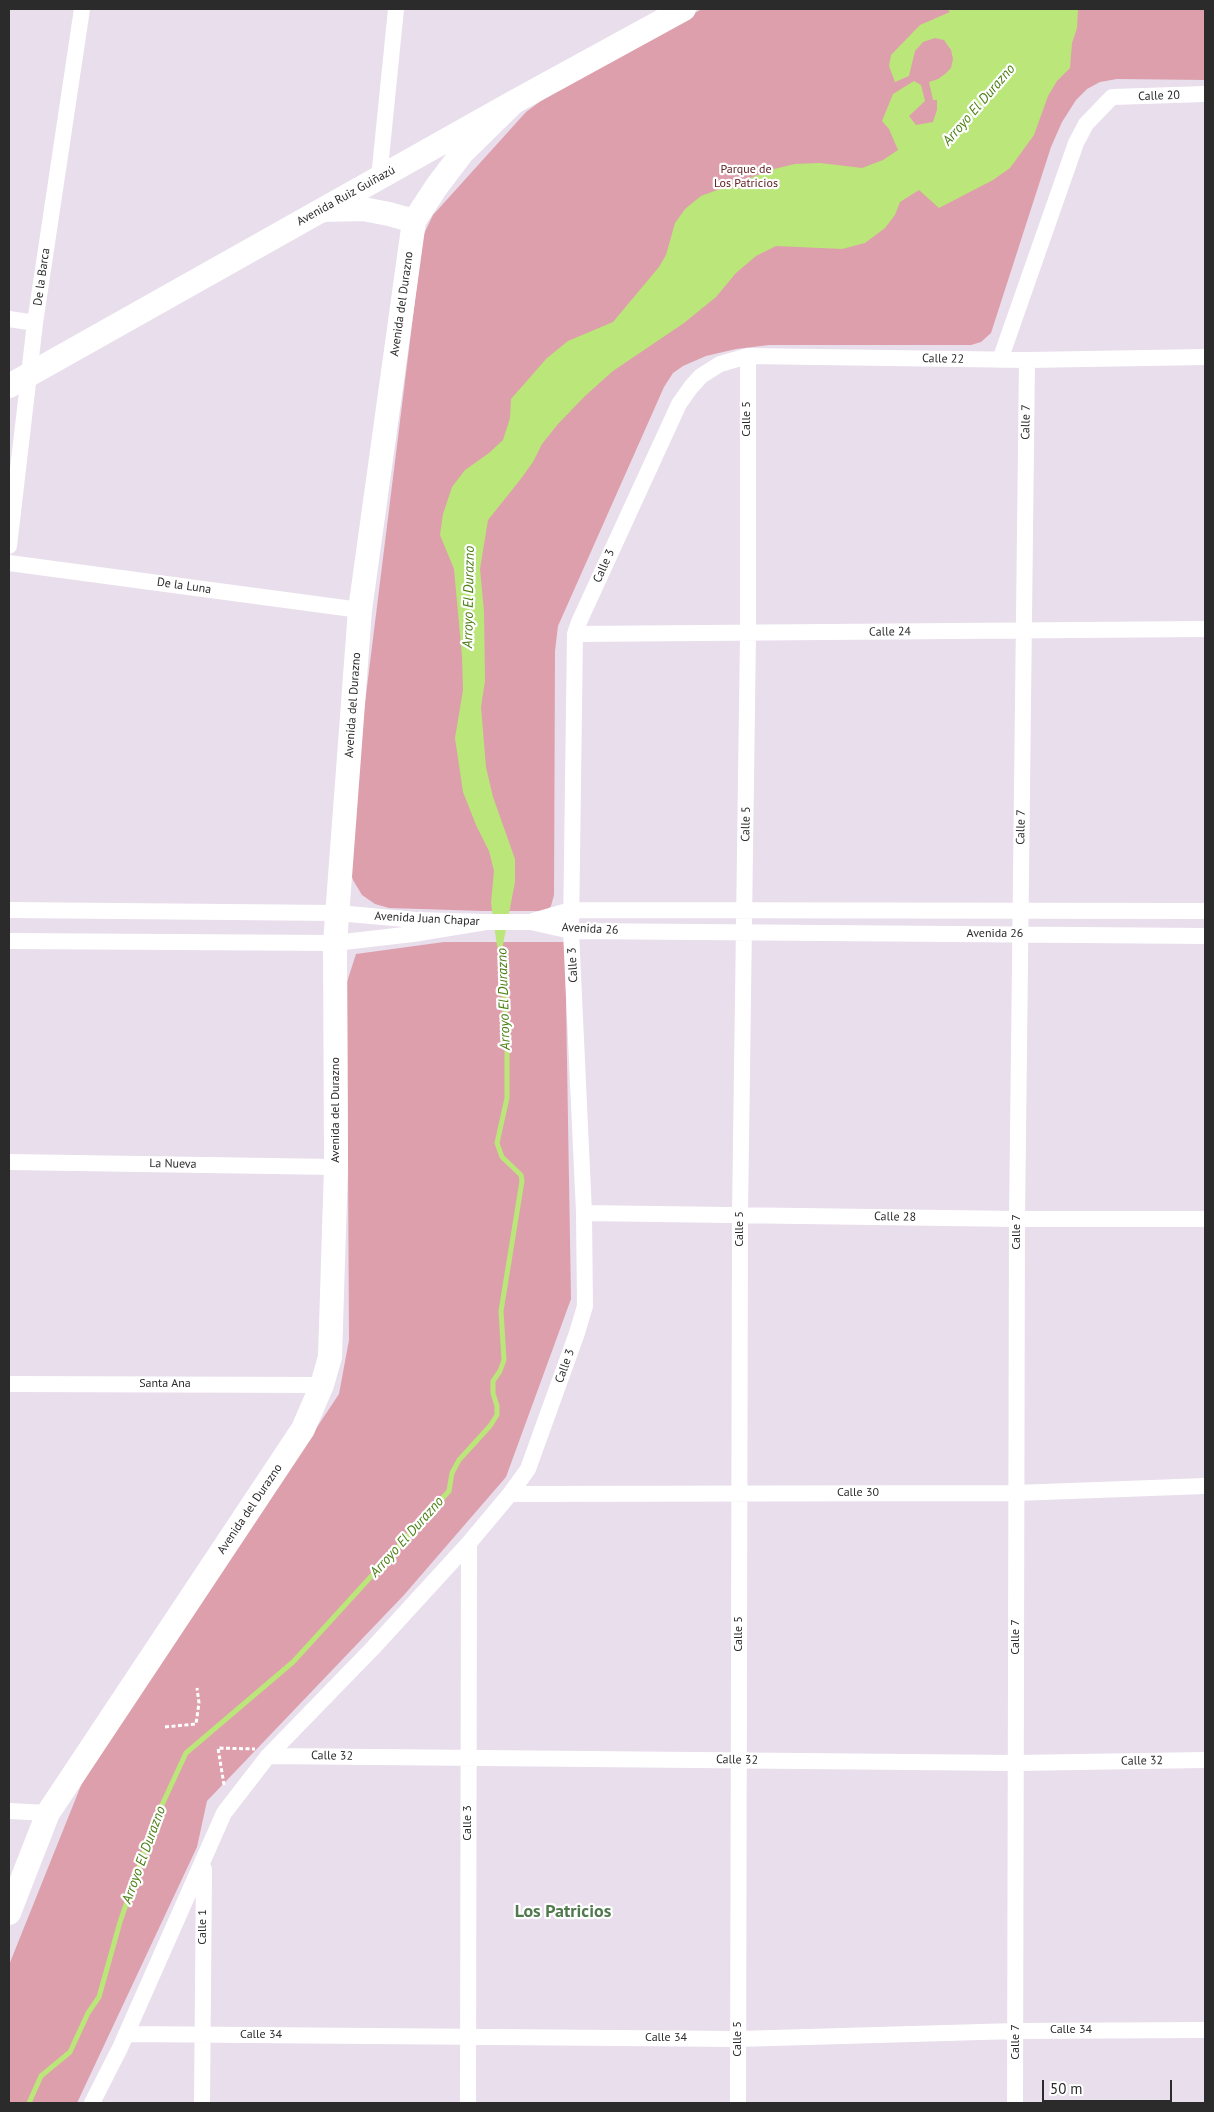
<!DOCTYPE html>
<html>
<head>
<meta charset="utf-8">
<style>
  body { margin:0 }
  #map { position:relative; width:1214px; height:2112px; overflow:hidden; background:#e8deec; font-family:"PT Sans",sans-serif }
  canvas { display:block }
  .frame { position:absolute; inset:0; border:10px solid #2b2b2b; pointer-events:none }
  .scale { position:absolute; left:1042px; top:2080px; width:130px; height:22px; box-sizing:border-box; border:2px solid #2b2b2b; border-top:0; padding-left:6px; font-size:15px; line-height:18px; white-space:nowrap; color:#2b2b2b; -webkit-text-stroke:4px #fff; paint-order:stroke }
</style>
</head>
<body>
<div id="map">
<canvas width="1214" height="2112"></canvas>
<div class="frame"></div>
<div class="scale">50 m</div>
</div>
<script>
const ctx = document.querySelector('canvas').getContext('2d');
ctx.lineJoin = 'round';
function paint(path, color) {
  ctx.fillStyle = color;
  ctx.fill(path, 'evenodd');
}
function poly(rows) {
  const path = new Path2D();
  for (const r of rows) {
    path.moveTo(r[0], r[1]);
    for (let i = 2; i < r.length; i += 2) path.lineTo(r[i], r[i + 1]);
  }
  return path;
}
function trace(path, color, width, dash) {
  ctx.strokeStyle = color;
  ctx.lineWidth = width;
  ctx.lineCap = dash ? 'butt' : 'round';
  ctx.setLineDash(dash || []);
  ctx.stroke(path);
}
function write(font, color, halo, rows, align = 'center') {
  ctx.font = font + ' "PT Sans",sans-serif';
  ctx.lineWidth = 4.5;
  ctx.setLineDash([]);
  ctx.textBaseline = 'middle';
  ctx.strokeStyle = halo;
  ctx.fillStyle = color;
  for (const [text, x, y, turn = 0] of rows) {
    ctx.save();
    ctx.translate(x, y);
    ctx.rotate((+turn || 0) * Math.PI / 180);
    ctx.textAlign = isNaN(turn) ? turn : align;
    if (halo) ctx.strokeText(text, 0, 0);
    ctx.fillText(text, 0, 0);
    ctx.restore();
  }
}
paint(poly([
  [702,9,1205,9,1205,80,1117,79,1100,82,1087,89,1076,100,1062,122,1051,147,991,333,981,342,971,345,769,345,736,349,706,356,683,366,673,373,664,387,558,626,555,651,554,895,551,906,547,911,483,911,389,908,375,904,362,895,353,880,346,856,423,236,433,215,526,112,557,89],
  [444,942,565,942,571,1299,506,1477,404,1595,207,1801,197,1847,77,2103,9,2103,9,1965,84,1778,339,1394,349,1340,347,982,356,954]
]), '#de9fac');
paint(poly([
  [947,9,1078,9,1077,28,1072,43,1070,68,1057,81,1048,96,1034,135,1010,168,993,180,939,208,919,190,900,202,895,215,885,228,865,243,842,249,776,246,756,256,736,273,716,297,684,323,613,371,585,396,558,424,542,444,533,462,520,480,488,520,480,569,484,611,485,681,481,707,486,767,493,797,515,859,515,882,501,955,497,946,491,903,494,871,489,851,476,825,463,792,455,738,463,690,462,656,454,569,440,535,443,514,452,487,465,470,489,453,503,440,510,418,511,399,547,358,568,341,613,322,659,267,666,255,675,223,685,209,701,196,774,169,795,164,820,163,862,168,883,160,898,150,889,129,882,121,893,94,914,81,921,85,925,101,909,116,916,125,933,122,937,110,937,100,933,100,929,82,938,79,945,74,951,68,953,59,951,50,944,40,935,38,923,42,915,51,909,76,895,82,889,66,891,55,920,25,950,12]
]), '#bbe679');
trace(poly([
  [29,2103,41,2076,70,2052,88,2013,99,1997,120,1922,155,1820,186,1753,293,1662,449,1491,452,1473,459,1460,490,1426,497,1415,497,1406,493,1393,493,1381,500,1371,504,1360,501,1311,522,1181,521,1175,502,1157,497,1143,507,1098,507,1040,501,948]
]), '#bbe679', 5);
trace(poly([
  [165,1727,196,1724,199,1703,197,1688],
  [224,1785,218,1748,255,1749]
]), '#fff', 3, [4, 2.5]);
trace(poly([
  [379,178,396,9],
  [9,319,35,323],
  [1000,360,1076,143,1086,124,1112,97,1205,94],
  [9,546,35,323,82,9],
  [9,563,360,610],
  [575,634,1205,629],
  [9,910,337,913,416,920,486,922,413,934,335,943,9,941],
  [533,921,571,910,1205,911],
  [486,922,531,922,571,931,1205,936],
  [9,1162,336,1167],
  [584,1213,1017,1219,1205,1219],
  [9,1384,322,1385],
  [510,1494,1016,1493,1205,1486],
  [268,1756,1015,1763,1205,1760],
  [9,1811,48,1813],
  [126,2034,738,2039,1016,2031,1205,2030],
  [92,2103,120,2048,224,1813,268,1756,372,1649,469,1543,510,1494,528,1469,577,1333,585,1306,584,1213,571,931,575,634,579,622,679,404,691,387,701,376,720,364,748,356,1027,360,1205,357],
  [202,2103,204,1869],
  [468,2103,469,1543],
  [738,2103,740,1215,748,633,748,356],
  [1015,2103,1017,1219,1027,360]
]), '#fff', 16);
trace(poly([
  [324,210,363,209,389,214,414,221],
  [9,386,514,102,684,9],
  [9,1913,48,1813,303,1429,322,1385,330,1357,336,1167,335,943,360,610,414,221,437,186,462,153,514,102]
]), '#fff', 24);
write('12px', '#2b2b2b', '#fff', [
  ["Calle 20",1159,96,-2],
  ["Avenida Ruiz Guiñazú",346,196,-29],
  ["De la Barca",42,277,-82],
  ["Avenida del Durazno",402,304,-82],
  ["Calle 22",943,359,1],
  ["Calle 5",747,419,-90],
  ["Calle 7",1026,422,-89],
  ["Calle 3",604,566,-66],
  ["De la Luna",184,586,8],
  ["Calle 24",890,632,-1],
  ["Avenida del Durazno",353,705,-86],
  ["Calle 5",746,824,-89],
  ["Calle 7",1021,827,-89],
  ["Avenida Juan Chapar",427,919,3],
  ["Avenida 26",590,929,3],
  ["Avenida 26",995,934],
  ["Calle 3",573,965,-93],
  ["Avenida del Durazno",336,1110,-90],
  ["La Nueva",173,1164,1],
  ["Calle 28",895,1217,1],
  ["Calle 5",740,1229,-90],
  ["Calle 7",1017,1232,-90],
  ["Calle 3",565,1366,-70],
  ["Santa Ana",165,1384],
  ["Calle 30",858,1493],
  ["Avenida del Durazno",250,1509,-56],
  ["Calle 5",739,1634,-90],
  ["Calle 7",1016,1637,-90],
  ["Calle 32",332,1756,1],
  ["Calle 32",737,1760,1],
  ["Calle 32",1142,1761,-1],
  ["Calle 3",468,1823,-90],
  ["Calle 1",203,1927,-90],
  ["Calle 34",1071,2030],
  ["Calle 34",261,2035],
  ["Calle 34",666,2038],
  ["Calle 5",738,2039,-90],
  ["Calle 7",1016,2042,-90]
]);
write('12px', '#632025', '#fff', [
  ["Parque de",746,170],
  ["Los Patricios",746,184]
]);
write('italic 14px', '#4d8016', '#fff', [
  ["Arroyo El Durazno",979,105,-49],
  ["Arroyo El Durazno",469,597,-89],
  ["Arroyo El Durazno",504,999,-92],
  ["Arroyo El Durazno",407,1537,-48],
  ["Arroyo El Durazno",144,1855,-70]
]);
write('bold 18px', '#51794e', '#fff', [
  ["Los Patricios",563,1912]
]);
</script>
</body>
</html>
